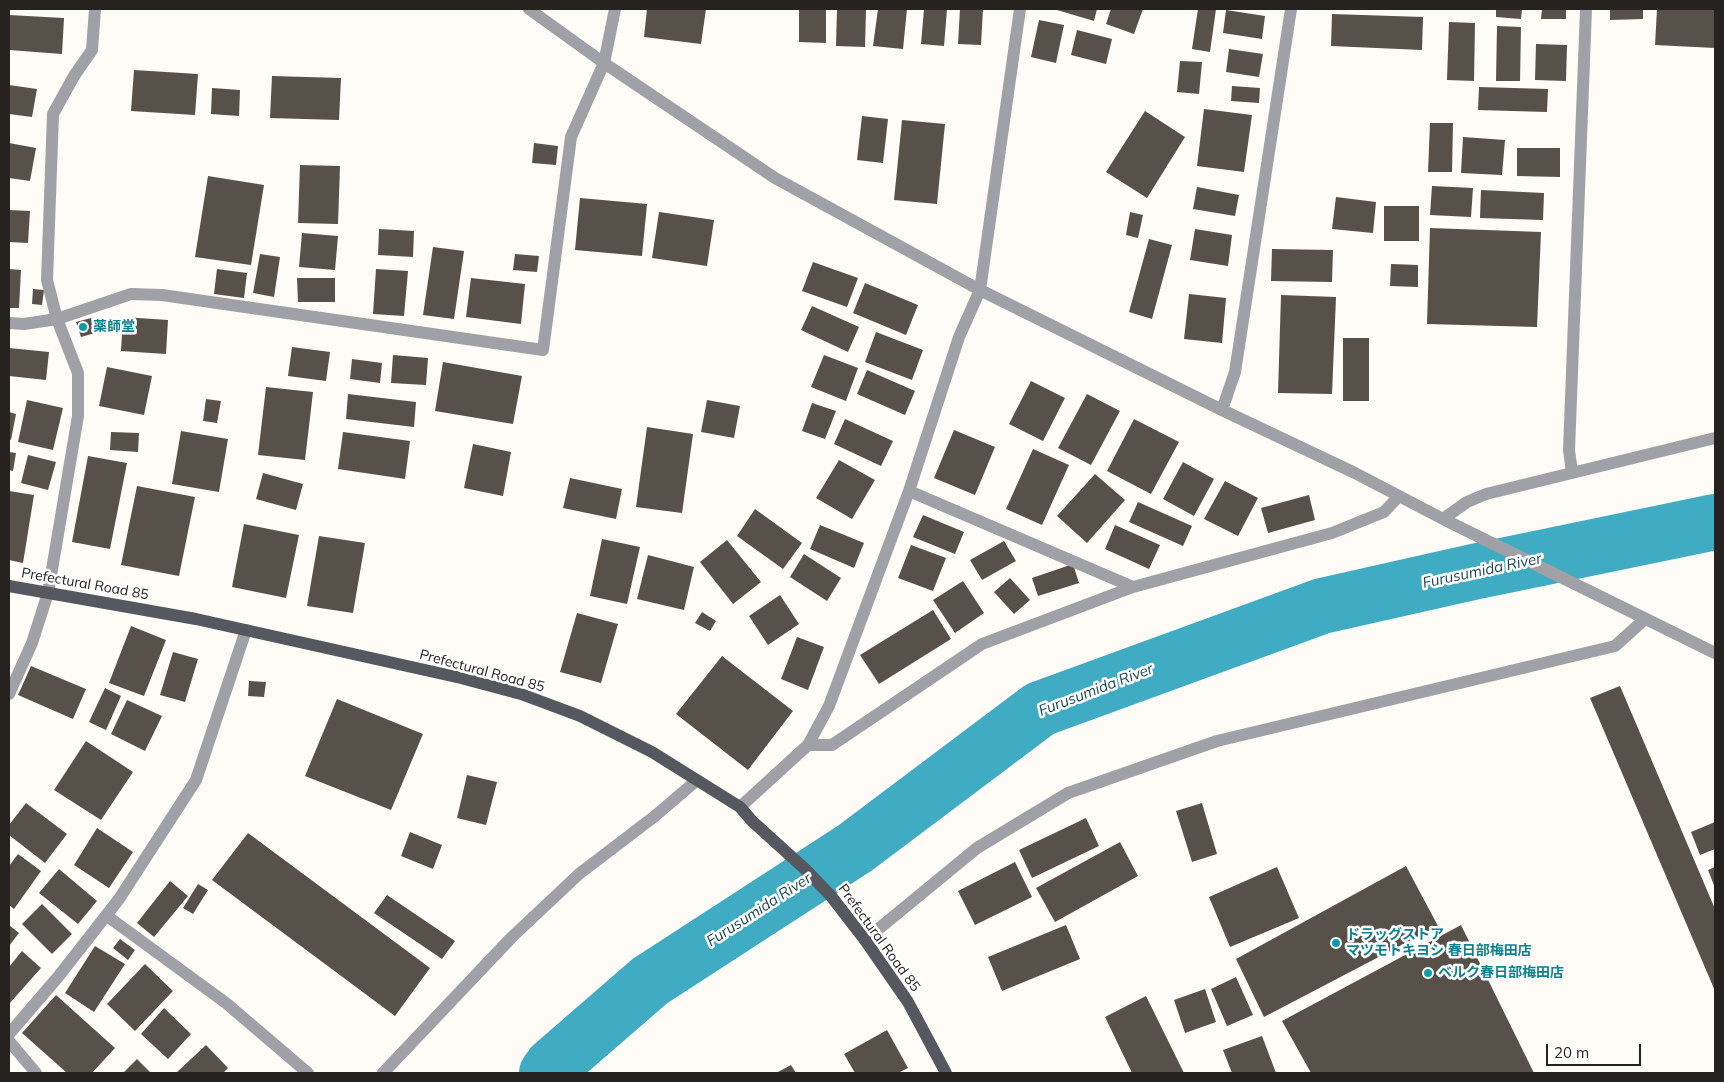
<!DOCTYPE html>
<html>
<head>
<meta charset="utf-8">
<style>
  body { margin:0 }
  #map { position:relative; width:1724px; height:1082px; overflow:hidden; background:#fffbf7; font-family:Mulish,sans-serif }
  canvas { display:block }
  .frame { position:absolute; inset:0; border:10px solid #25221f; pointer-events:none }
  .scale { position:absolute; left:1546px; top:1044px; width:95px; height:22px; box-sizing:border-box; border:2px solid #25221f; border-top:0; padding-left:6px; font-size:15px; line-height:18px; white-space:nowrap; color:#25221f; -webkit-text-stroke:4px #fff; paint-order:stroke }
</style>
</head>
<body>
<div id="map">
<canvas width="1724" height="1082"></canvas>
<div class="frame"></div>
<div class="scale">20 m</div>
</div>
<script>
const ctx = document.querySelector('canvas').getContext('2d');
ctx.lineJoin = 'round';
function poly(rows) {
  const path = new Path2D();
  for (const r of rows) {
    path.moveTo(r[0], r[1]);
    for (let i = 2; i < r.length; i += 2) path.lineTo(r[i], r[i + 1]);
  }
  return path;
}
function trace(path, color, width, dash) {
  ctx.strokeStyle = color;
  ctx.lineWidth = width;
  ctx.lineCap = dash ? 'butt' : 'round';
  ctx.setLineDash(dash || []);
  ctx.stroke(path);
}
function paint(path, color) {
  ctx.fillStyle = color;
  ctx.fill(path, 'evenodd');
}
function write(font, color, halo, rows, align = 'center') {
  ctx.font = font + ' Mulish,"Noto Sans JP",sans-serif';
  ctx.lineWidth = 5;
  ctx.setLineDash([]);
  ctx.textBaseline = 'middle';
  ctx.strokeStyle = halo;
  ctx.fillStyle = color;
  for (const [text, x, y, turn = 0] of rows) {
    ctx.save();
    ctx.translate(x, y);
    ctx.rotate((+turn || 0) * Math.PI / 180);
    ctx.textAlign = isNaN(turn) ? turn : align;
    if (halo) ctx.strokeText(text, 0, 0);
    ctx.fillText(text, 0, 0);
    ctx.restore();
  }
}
trace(poly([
  [547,1073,552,1066,650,981,855,848,1040,709,1322,606,1473,572,1715,522]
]), '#40acc3', 56);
paint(poly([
  [647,9,706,9,701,44,644,37],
  [799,9,826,9,826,43,799,42],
  [837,9,866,9,865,47,836,46],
  [878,9,907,9,903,49,873,46],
  [924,9,947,9,944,46,921,44],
  [960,9,983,9,981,45,958,44],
  [1057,9,1097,9,1094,21,1057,10],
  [1111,9,1143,9,1134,34,1106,24],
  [1198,9,1216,9,1210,52,1192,49],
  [1496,9,1522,9,1521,19,1496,17],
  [1542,9,1566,9,1566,19,1541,19],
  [1610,9,1643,9,1643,19,1610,20],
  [1657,9,1715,9,1715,48,1655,45],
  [1226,10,1265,16,1262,39,1223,33],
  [1332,14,1423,17,1422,50,1331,46],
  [9,15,64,18,62,54,9,50],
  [1039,20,1064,25,1056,63,1031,57],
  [1449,22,1475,23,1474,81,1447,80],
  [1497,26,1521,27,1520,81,1496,81],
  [1077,30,1112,39,1106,64,1071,55],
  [1536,44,1567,45,1566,81,1535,80],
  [1229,49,1263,54,1259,77,1226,72],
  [1180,61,1202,62,1199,94,1177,92],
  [134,70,198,74,195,115,131,111],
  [272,76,341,78,339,120,270,118],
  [9,85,37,89,32,117,9,114],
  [1232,86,1260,88,1259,103,1231,101],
  [1479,87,1548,89,1547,112,1478,110],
  [212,88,240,90,239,116,211,114],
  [1204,109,1252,115,1244,172,1197,166],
  [1145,111,1185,137,1147,198,1106,172],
  [862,116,888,119,883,163,857,160],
  [902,120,945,124,937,204,894,200],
  [1430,123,1453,123,1452,172,1428,172],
  [1463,137,1505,140,1502,175,1461,173],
  [9,143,36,148,30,181,9,178],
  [534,143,558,146,556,165,532,163],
  [1517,148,1560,148,1560,177,1517,176],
  [300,165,340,166,338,224,298,223],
  [208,176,264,185,251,265,195,257],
  [1432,186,1473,188,1471,217,1430,215],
  [1197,187,1239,195,1235,216,1193,209],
  [1481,190,1544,193,1543,220,1480,218],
  [1336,197,1376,202,1373,233,1332,229],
  [580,198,647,204,642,256,575,250],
  [1384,206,1419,206,1419,241,1384,241],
  [9,210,30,211,28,243,9,242],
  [659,212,714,220,707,266,652,258],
  [1130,212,1143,215,1138,238,1126,235],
  [1430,228,1541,232,1537,327,1427,324],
  [379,229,414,231,413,257,378,255],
  [1195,229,1232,235,1228,266,1190,260],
  [302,233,338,236,335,270,299,267],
  [1149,239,1172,245,1152,319,1129,312],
  [433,247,464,251,454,319,423,315],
  [1272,249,1333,250,1332,282,1271,281],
  [260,254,280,257,274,297,253,293],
  [515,254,539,256,537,272,513,270],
  [813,262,858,278,847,307,802,291],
  [1391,264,1418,265,1418,287,1390,286],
  [9,269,21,270,19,308,9,308],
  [217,269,247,273,244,298,214,294],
  [376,269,408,271,404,316,373,314],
  [297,278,335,278,335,302,298,302],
  [471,278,525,284,521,324,466,317],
  [865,283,918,305,906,335,853,313],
  [33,289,44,290,42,305,32,304],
  [1189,294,1226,298,1222,343,1184,339],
  [1281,295,1336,297,1332,394,1278,393],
  [812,306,859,327,848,352,801,330],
  [123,317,168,320,166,354,121,351],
  [91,318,95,333,81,337,76,322],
  [876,332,923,350,912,380,865,362],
  [1343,338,1369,338,1369,401,1343,401],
  [292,347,330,352,326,381,288,376],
  [9,348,49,352,46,380,9,376],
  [393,355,428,358,426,385,391,383],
  [824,355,858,368,846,401,811,387],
  [352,359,382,363,380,383,350,379],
  [443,362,522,376,513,424,435,411],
  [107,367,152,376,144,415,99,406],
  [867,370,915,391,905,415,857,394],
  [1031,381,1065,398,1043,441,1009,424],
  [266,387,313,392,305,460,258,455],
  [348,394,416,402,414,427,346,419],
  [1087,394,1120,411,1091,465,1058,448],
  [206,399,221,401,217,423,203,421],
  [27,400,63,408,53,450,18,442],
  [707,400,740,406,734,438,701,432],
  [812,403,836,411,825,439,802,431],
  [9,412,16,414,11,440,9,439],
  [845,419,893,441,881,466,834,444],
  [1134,419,1179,442,1151,494,1107,471],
  [647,427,693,434,682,513,636,507],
  [954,430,995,447,975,495,934,478],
  [181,431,228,439,219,492,172,484],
  [111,432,139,433,138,452,110,450],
  [343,432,410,441,405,479,338,469],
  [473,444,511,452,503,496,464,488],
  [1033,449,1069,465,1042,525,1006,509],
  [9,452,16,453,13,471,9,470],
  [28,455,56,462,48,490,21,483],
  [88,456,127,463,110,549,72,542],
  [839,460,875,480,852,519,816,498],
  [1183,462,1214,479,1194,516,1163,499],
  [263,473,303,484,296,510,256,499],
  [1095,474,1125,500,1087,543,1057,516],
  [570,478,622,489,616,519,563,508],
  [1225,481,1258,498,1238,536,1204,519],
  [137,486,195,497,179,576,121,565],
  [9,491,34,495,23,563,9,560],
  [1309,495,1315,520,1268,533,1261,508],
  [1138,502,1192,526,1183,546,1129,522],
  [755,509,802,543,783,569,737,536],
  [923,515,964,532,955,554,913,537],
  [244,524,299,535,286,598,232,587],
  [820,525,864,543,854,568,810,549],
  [1115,525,1160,545,1149,569,1105,549],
  [319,536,365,543,353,613,307,606],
  [602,539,640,547,627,604,590,596],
  [727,540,761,582,733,604,700,562],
  [1004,541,1016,561,982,580,970,560],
  [911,545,946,558,933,591,898,578],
  [804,554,841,578,827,601,790,577],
  [648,555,694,567,684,610,637,599],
  [1073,564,1079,583,1038,596,1032,578],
  [1010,578,1030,600,1014,614,994,592],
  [963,581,984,613,955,633,933,600],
  [780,595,799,624,768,645,749,616],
  [933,610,951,639,879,684,860,655],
  [702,612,716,621,710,631,695,623],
  [577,613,618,624,601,683,560,672],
  [131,626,166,640,144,696,109,683],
  [797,637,824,647,808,690,781,679],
  [173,652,198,659,185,702,160,695],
  [722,656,793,711,748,770,676,714],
  [31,666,86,689,73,719,18,695],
  [249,681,266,682,264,697,248,696],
  [1620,686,1715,909,1715,991,1590,698],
  [105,688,121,696,106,730,89,722],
  [337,699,423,734,391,810,305,776],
  [127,700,162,716,145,751,111,734],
  [86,741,133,772,101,820,54,790],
  [467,775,497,782,486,825,457,818],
  [26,803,67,834,45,863,9,835,9,825],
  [1202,803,1217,854,1192,862,1176,811],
  [1086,818,1099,846,1032,878,1019,850],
  [1715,822,1715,849,1700,855,1691,832],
  [97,828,133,852,109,888,74,865],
  [410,832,442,845,433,869,401,856],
  [248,833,430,968,395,1016,212,880],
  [1120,842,1138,876,1055,922,1036,888],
  [18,854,41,871,14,909,9,905,9,866],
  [1015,862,1032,897,975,925,958,891],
  [1406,866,1438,926,1264,1017,1236,959],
  [1277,867,1299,918,1230,947,1209,897],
  [1715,867,1715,888,1708,870],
  [59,869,97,901,78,924,39,893],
  [170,881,188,896,154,937,137,923],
  [198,884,208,890,193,914,183,908],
  [387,895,455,941,442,959,374,913],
  [42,904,72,934,52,954,22,924],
  [9,925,19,933,9,946],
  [1066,925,1080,959,1002,991,988,957],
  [1461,925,1534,1073,1311,1073,1282,1021],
  [120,939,135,950,128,960,113,948],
  [95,946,125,964,94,1012,65,993],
  [22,951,41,968,9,1004,9,967],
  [145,964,173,991,135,1031,107,1004],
  [1236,977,1253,1015,1227,1026,1211,989],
  [1205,989,1216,1022,1185,1033,1174,1000],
  [56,995,115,1048,92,1073,67,1073,22,1033],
  [1146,996,1184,1073,1132,1073,1105,1017],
  [164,1008,191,1034,168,1059,141,1034],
  [887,1030,908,1068,898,1073,855,1073,844,1054],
  [1262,1036,1276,1073,1232,1073,1223,1050],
  [206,1045,228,1068,223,1073,176,1073],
  [137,1059,151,1073,123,1073],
  [791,1065,796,1073,776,1073]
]), '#575149');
trace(poly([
  [529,9,604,63,775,178,980,290,1222,410,1355,473,1445,520,1715,653],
  [9,323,24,324,57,319,131,294,162,295,543,350,571,137,604,63,615,9],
  [1222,410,1235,372,1291,9],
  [1572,473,1569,450,1586,9],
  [909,491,1133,587],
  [1443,519,1467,502,1486,494,1715,438],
  [9,694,32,643,48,593,78,416,78,373,57,319,47,280,53,114,74,76,92,50,95,9],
  [808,745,832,745,982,644,1133,587,1332,533,1384,512,1399,496],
  [740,807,808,745,829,706,909,491,959,337,980,290,1020,9],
  [107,916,226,1003,308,1073],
  [865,940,977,848,1068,793,1217,741,1615,646,1645,619],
  [9,1034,58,977,119,899,196,780,246,630],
  [9,1041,36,1073],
  [383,1073,512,937,579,874,655,816,696,781]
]), '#a0a1a6', 12);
trace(poly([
  [9,586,196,619,461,678,521,694,580,716,652,752,740,807,752,821,805,869,831,896,865,940,908,1002,946,1073]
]), '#56585f', 12);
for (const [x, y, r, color] of [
  [83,327,5,"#0f9aa8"],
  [1336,943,5,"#0f9aa8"],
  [1428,973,5,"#0f9aa8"]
]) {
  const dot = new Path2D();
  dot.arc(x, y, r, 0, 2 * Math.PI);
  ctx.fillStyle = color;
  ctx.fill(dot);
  trace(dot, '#fff', 2);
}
write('bold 14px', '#0d838f', '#fff', [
  ["薬師堂",93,327],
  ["ドラッグストア",1346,935],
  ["マツモトキヨシ 春日部梅田店",1346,951],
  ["ベルク春日部梅田店",1438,973]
], 'left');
write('14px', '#25221f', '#fff', [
  ["Prefectural Road 85",85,584,10],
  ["Prefectural Road 85",482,671,15],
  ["Prefectural Road 85",879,938,54]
]);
write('italic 15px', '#194852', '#fff', [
  ["Furusumida River",1482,571,-12],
  ["Furusumida River",1096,690,-21],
  ["Furusumida River",759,910,-33]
]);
</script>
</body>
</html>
